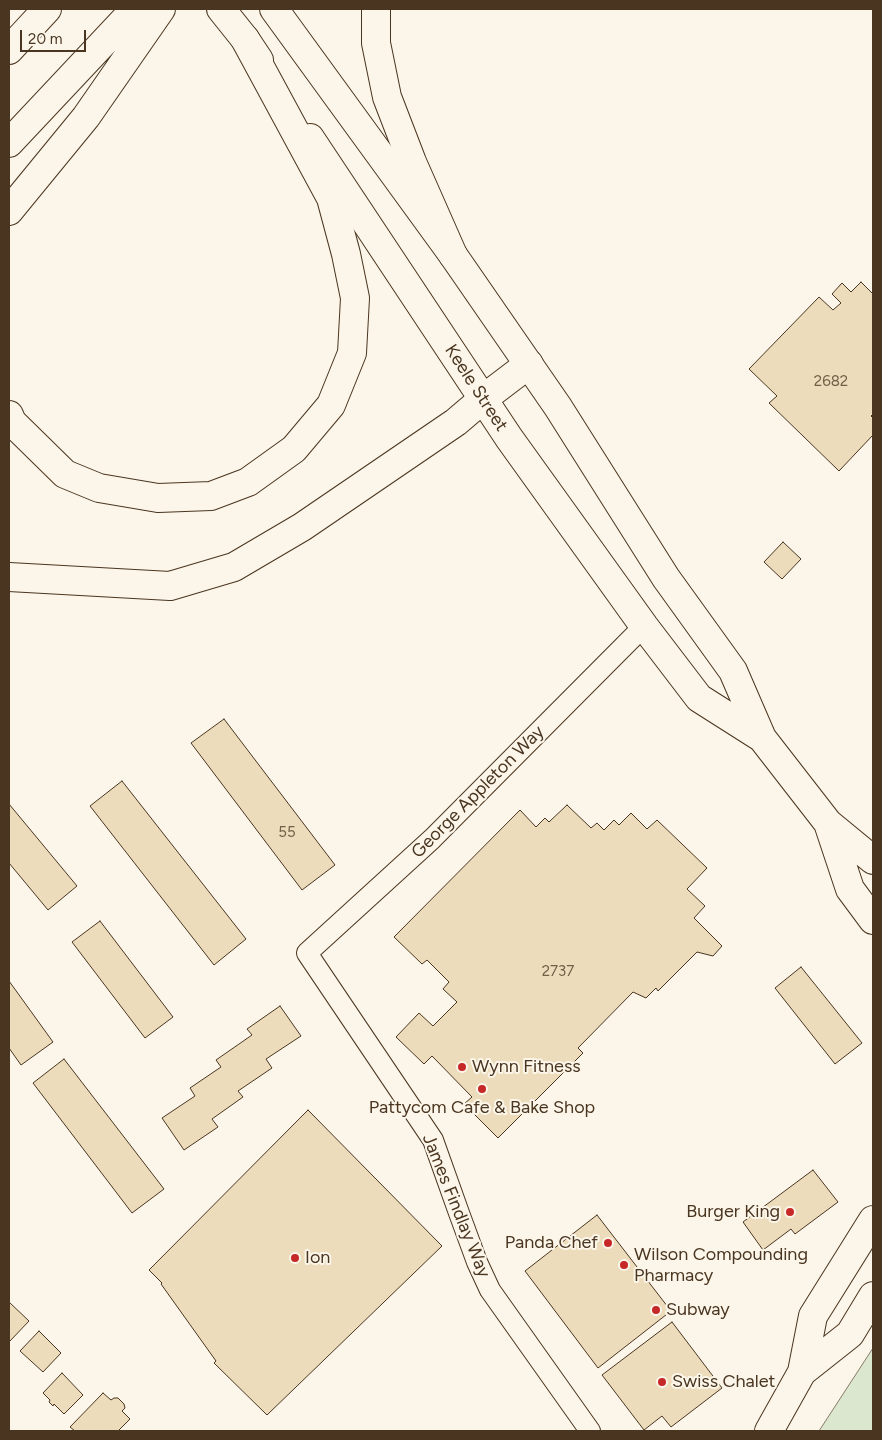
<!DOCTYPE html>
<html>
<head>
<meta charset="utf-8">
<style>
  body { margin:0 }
  #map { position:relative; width:882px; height:1440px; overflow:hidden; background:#fbf6e9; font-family:Figtree,sans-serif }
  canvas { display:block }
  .frame { position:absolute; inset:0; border:10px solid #4a3520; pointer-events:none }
  .scale { position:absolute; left:20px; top:30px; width:66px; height:22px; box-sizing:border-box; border:2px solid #4a3520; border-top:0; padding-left:6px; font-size:15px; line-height:18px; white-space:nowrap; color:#4a3520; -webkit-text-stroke:4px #fbf6e9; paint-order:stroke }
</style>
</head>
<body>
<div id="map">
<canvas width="882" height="1440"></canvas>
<div class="frame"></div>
<div class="scale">20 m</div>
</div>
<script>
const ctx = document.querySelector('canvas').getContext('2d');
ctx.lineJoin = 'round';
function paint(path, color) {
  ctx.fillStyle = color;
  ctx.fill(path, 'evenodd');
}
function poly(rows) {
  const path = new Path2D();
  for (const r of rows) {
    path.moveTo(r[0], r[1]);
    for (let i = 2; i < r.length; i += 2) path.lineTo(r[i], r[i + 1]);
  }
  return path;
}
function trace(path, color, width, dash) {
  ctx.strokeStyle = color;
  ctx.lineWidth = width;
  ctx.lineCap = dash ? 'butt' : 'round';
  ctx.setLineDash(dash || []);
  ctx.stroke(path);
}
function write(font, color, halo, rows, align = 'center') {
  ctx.font = font + ' Figtree,sans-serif';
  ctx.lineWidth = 4;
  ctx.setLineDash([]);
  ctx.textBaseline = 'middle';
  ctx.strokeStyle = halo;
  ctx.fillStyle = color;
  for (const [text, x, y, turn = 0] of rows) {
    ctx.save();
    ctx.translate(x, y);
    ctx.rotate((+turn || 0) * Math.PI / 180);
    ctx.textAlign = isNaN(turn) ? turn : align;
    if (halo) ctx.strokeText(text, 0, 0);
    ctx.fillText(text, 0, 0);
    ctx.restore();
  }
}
const green = poly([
  [873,1348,873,1431,819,1431,873,1348]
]);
paint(green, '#dce7d0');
trace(green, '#887966', 1);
const building = poly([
  [861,282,873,294,873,414,871,416,873,418,873,435,839,471,769,403,777,396,749,369,819,297,833,310,841,303,832,294,842,283,851,292,861,282],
  [783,542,801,559,782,579,764,562,783,542],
  [224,719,335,865,302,890,191,743,224,719],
  [122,781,246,939,214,965,90,806,122,781],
  [9,804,77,886,48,910,9,863,9,804],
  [567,805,591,828,597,823,604,830,614,820,619,825,631,813,647,829,657,820,707,868,687,889,705,906,694,918,722,946,713,956,697,952,658,991,656,988,646,998,633,992,578,1048,583,1053,498,1138,464,1104,472,1097,432,1056,424,1064,396,1037,419,1013,433,1026,457,1002,443,989,449,982,427,960,422,964,394,937,520,810,536,827,545,818,549,822,567,805],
  [100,921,173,1017,145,1038,72,942,100,921],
  [801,967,862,1043,835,1064,775,988,801,967],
  [9,981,53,1042,21,1065,9,1048,9,981],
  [280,1006,301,1036,266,1059,272,1068,238,1091,243,1097,212,1119,218,1127,184,1150,162,1118,195,1096,190,1088,221,1067,216,1060,252,1035,247,1029,280,1006],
  [64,1059,164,1189,132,1213,33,1083,64,1059],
  [308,1110,442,1246,267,1415,214,1363,216,1361,161,1284,162,1283,149,1270,308,1110],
  [813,1170,838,1202,795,1234,791,1229,763,1250,743,1222,813,1170],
  [597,1215,671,1311,598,1368,525,1271,597,1215],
  [9,1302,29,1321,10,1341,9,1340,9,1302],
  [672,1322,722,1388,671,1427,662,1416,644,1430,602,1375,672,1322],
  [39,1331,61,1353,43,1372,20,1351,39,1331],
  [62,1373,83,1395,64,1414,54,1404,53,1406,49,1402,50,1400,43,1393,62,1373],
  [103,1393,111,1400,114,1398,118,1398,124,1404,125,1408,122,1411,130,1419,118,1431,75,1431,70,1427,103,1393]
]);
paint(building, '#ecdcbc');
trace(building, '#4a3520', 1);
const minor = poly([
  [590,1431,490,1290,477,1262,459,1213,433,1140,307,953,432,839,644,626]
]);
const secondary = poly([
  [221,9,245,39,259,60],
  [274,9,453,255,558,407,666,578,733,671,762,738,828,823,873,860],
  [310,138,509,438,644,626,699,698,762,738],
  [828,823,850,889,873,920],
  [802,1372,850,1334,873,1296],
  [769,1431,802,1372,813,1316,873,1220]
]);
const motorway = poly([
  [376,9,376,43,387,97,412,162,453,255],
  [9,50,47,9],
  [9,143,135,9],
  [9,211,86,117,161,9],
  [9,415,12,422,65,474,99,488,158,498,211,496,248,482,294,449,331,405,352,353,355,298,346,254,331,198,245,39],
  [9,577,170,586,234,567,302,527,456,422,483,399,529,364]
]);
trace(minor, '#4a3520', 22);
trace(secondary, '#4a3520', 30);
trace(motorway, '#4a3520', 30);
trace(minor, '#fbf6e9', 20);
trace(secondary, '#fbf6e9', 28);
trace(motorway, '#fbf6e9', 28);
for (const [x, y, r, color] of [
  [462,1067,5,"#c62828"],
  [482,1089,5,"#c62828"],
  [790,1212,5,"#c62828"],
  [608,1243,5,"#c62828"],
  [295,1258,5,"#c62828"],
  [624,1265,5,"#c62828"],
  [656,1310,5,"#c62828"],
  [662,1382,5,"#c62828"]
]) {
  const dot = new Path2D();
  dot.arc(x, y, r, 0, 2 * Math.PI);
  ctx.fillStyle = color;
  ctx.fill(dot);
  trace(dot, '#fbf6e9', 2);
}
write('15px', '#725f47', null, [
  ["2682",831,382],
  ["55",287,833],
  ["2737",558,972]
]);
write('18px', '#4a3520', '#fbf6e9', [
  ["Keele Street",476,388,57],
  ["George Appleton Way",478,792,-45],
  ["James Findlay Way",456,1206,68]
]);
write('18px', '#4a3520', '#fbf6e9', [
  ["Wynn Fitness",472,1067],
  ["Pattycom Cafe & Bake Shop",482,1108,"center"],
  ["Burger King",780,1212,"right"],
  ["Panda Chef",598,1243,"right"],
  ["Wilson Compounding",634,1255],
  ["Pharmacy",634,1276],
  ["Ion",305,1258],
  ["Subway",666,1310],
  ["Swiss Chalet",672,1382]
], 'left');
</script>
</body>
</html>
